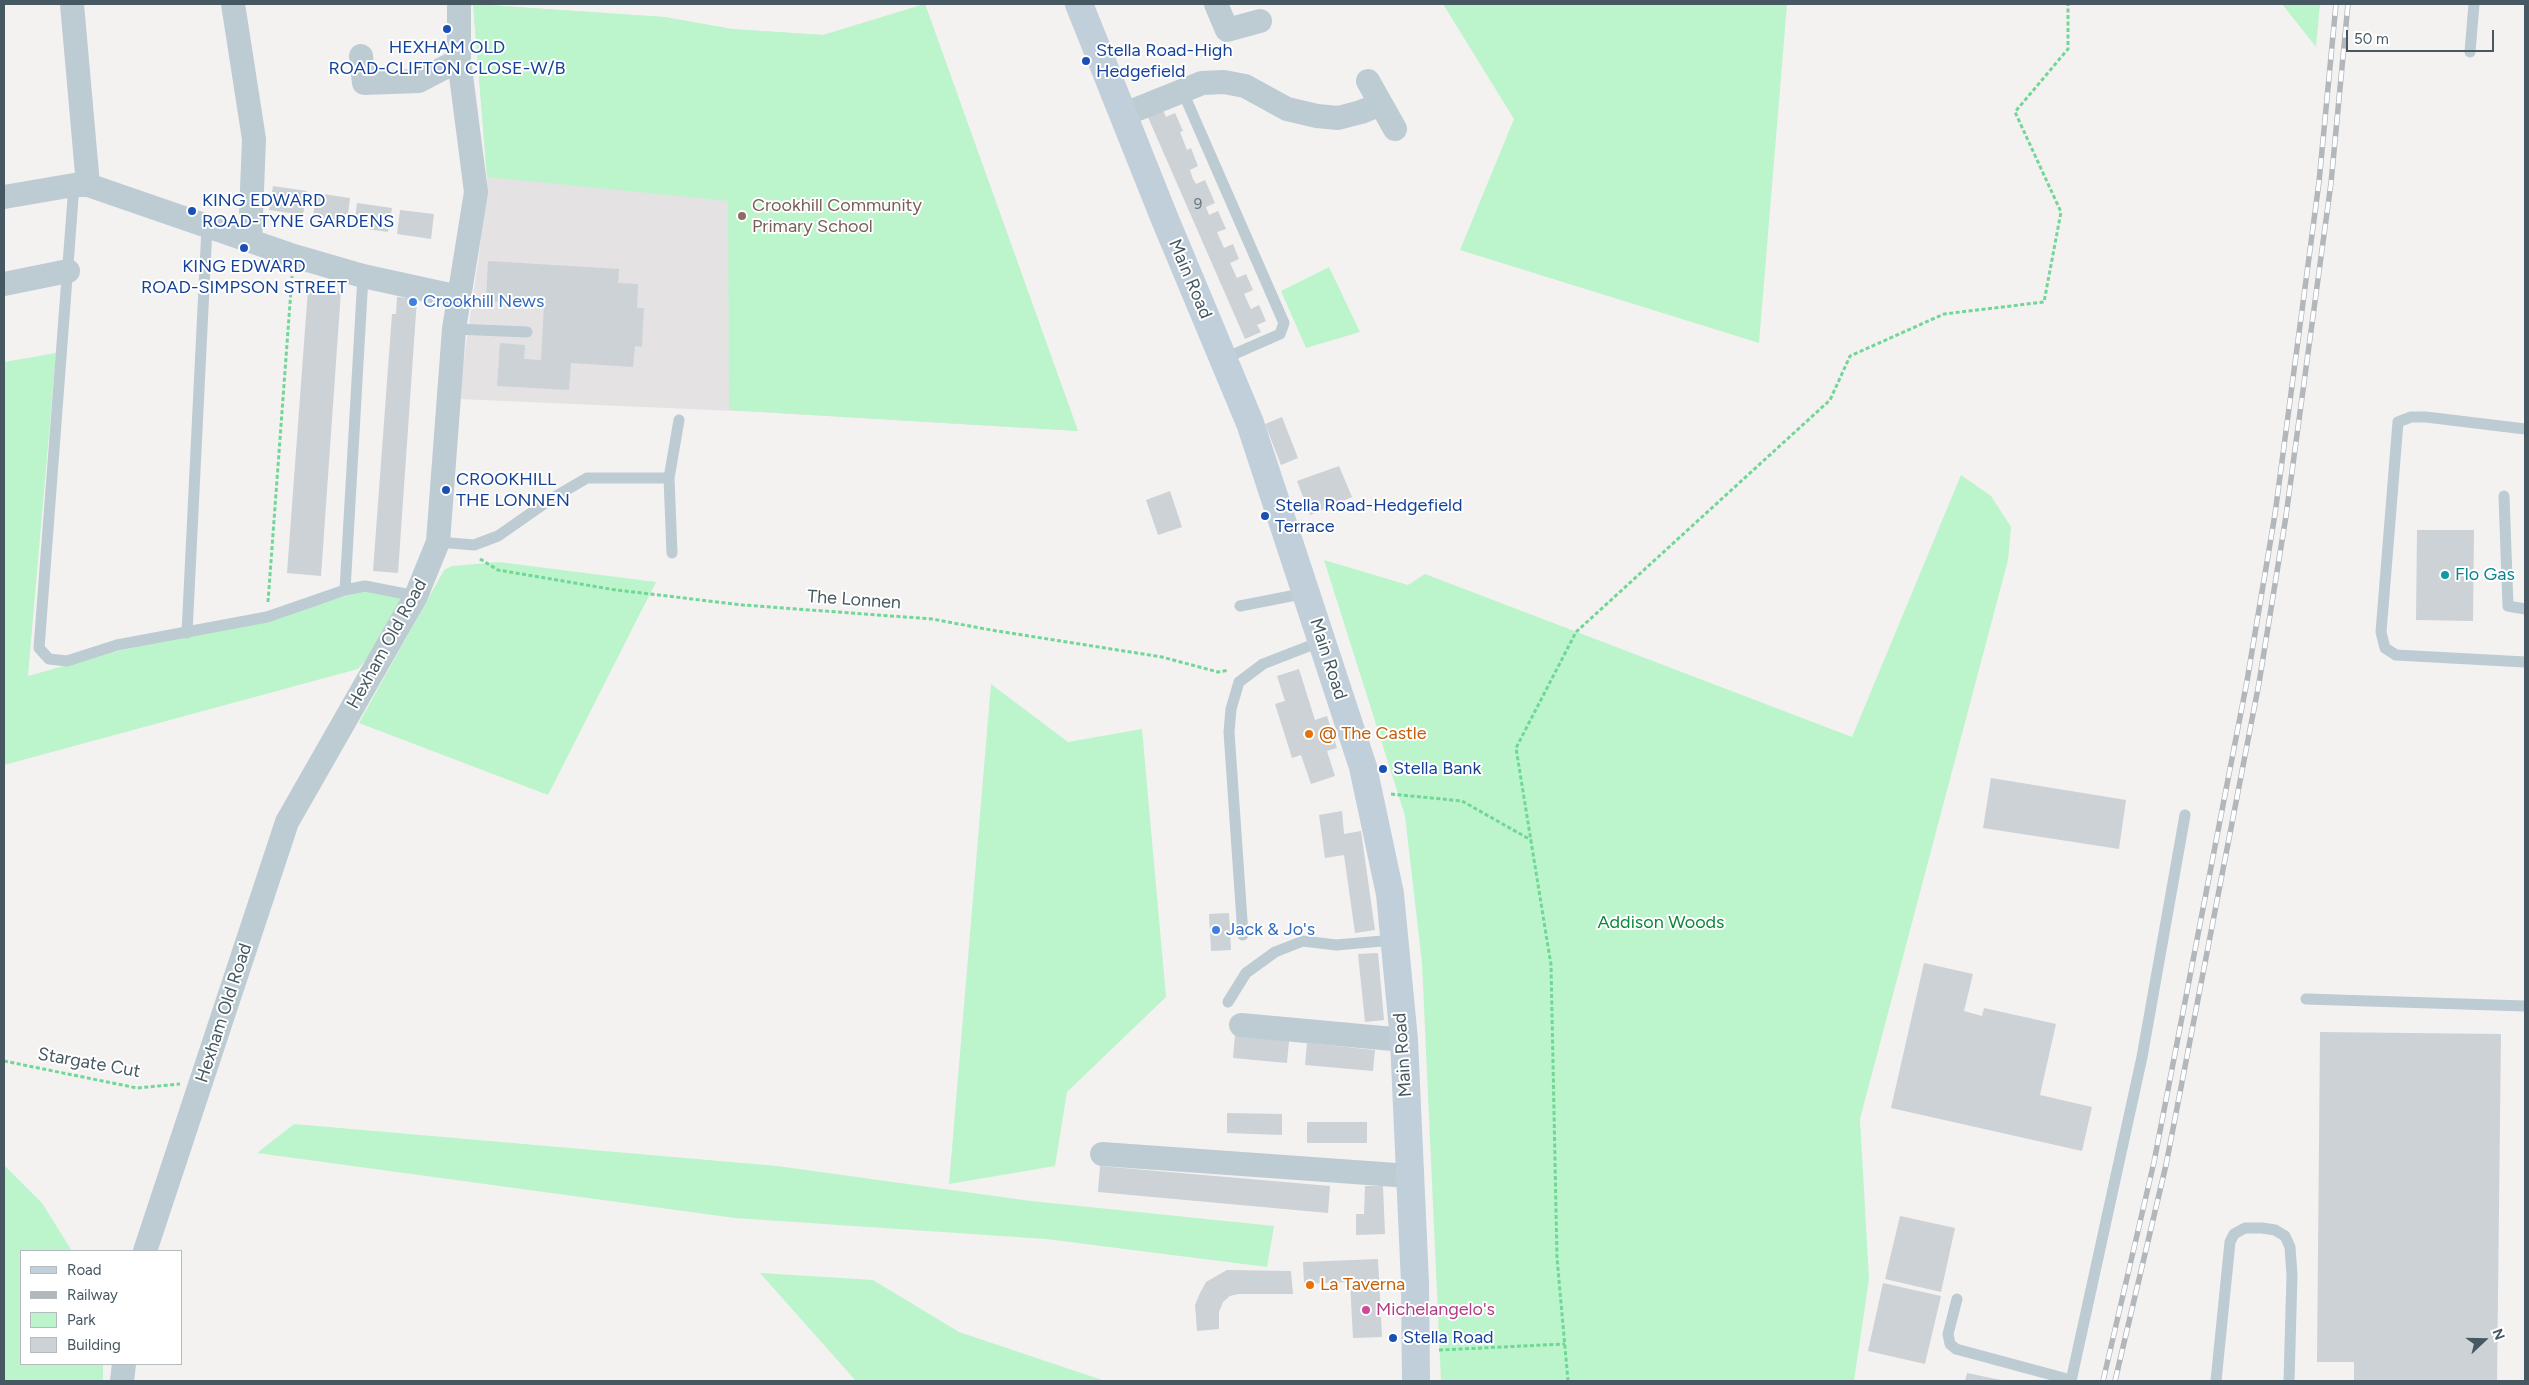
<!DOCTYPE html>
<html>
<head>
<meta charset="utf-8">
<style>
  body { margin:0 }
  #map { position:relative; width:2529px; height:1385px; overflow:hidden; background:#f4f1f1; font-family:Figtree,sans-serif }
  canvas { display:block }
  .frame { position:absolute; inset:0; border:5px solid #465861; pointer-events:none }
  .legend { position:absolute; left:20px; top:1250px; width:162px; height:115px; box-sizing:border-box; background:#fff; border:1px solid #b5bcc0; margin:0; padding:6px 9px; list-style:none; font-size:15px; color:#465861 }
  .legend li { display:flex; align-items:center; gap:10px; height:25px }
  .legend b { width:25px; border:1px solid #b5bcc0 }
  .north { position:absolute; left:2459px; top:1315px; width:50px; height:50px; -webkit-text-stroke:4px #fff; paint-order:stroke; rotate:69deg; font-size:14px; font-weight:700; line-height:20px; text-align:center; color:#465861 }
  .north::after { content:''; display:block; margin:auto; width:18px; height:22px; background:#465861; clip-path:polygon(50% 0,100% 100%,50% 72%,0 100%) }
  .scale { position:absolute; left:2346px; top:30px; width:148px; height:22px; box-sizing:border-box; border:2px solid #465861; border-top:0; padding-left:6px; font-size:15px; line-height:18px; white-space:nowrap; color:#465861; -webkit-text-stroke:4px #fff; paint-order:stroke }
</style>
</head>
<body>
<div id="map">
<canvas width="2529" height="1385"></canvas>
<div class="frame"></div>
<ul class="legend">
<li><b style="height:6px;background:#c0cfda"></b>Road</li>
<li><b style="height:6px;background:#b2b7bc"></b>Railway</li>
<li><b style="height:14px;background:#bcf5cb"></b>Park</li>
<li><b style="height:14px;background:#ccd2d6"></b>Building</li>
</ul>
<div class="north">N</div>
<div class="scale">50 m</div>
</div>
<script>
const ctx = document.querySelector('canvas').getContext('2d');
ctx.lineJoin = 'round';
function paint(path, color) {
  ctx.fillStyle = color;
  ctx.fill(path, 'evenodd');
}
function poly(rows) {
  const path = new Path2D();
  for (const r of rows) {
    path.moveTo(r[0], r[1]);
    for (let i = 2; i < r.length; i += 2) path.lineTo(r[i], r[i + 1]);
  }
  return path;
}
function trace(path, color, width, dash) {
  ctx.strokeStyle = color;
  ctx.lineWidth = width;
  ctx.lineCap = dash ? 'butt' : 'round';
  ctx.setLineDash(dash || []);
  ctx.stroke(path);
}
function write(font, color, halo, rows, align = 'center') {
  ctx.font = font + ' Figtree,sans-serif';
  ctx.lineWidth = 4;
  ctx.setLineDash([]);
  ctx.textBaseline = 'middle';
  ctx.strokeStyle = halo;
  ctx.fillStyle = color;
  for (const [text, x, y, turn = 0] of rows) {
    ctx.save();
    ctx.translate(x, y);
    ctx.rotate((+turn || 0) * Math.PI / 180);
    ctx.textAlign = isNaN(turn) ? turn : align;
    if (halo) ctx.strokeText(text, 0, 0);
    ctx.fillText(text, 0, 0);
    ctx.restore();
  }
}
paint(poly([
  [473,4,664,17,732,29,823,35,925,4,1078,431,759,412,458,399,479,255,487,177]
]), '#e5e2e3');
paint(poly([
  [473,4,664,17,732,29,823,35,925,4,1078,431,729,410,728,201,487,177],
  [1443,4,1787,4,1759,343,1460,250,1514,119],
  [2282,4,2320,4,2316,47],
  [1329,267,1360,332,1306,348,1281,291],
  [56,353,28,676,117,651,268,620,365,590,411,597,388,635,358,669,4,765,4,362],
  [1961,475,1991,496,2011,527,2008,560,1860,1119,1869,1279,1854,1381,1441,1381,1422,963,1405,816,1324,560,1408,585,1425,574,1852,737],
  [499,562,656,582,548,795,359,723,444,570,452,566],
  [991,684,1068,742,1142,729,1166,997,1067,1092,1055,1166,949,1184],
  [294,1124,777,1166,1031,1201,1274,1226,1267,1267,1046,1239,735,1218,257,1153],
  [4,1165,42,1203,72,1251,21,1251,21,1364,103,1364,103,1381,4,1381],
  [760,1273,873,1280,959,1332,1105,1381,856,1381]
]), '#bcf5cb');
paint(poly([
  [1162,108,1166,117,1175,113,1183,131,1180,132,1187,150,1191,148,1198,166,1190,170,1193,179,1196,184,1205,180,1215,203,1206,207,1209,215,1218,211,1226,229,1217,232,1224,248,1233,244,1239,259,1230,263,1237,278,1246,274,1253,290,1244,294,1251,309,1259,305,1266,321,1257,325,1261,332,1245,339,1147,115],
  [273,186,307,191,303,215,269,210],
  [316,193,350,198,347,222,313,218],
  [357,203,392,208,388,232,354,227],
  [400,210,434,214,431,239,397,234],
  [488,261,619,269,618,283,638,284,637,308,644,308,642,347,635,346,633,367,571,363,569,390,497,386,500,343,525,345,524,359,541,360,544,305,486,301],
  [308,289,341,291,321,576,287,573],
  [397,297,417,299,398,573,373,571,392,314,396,314],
  [1282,417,1298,458,1281,465,1265,424],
  [1339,466,1352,497,1310,515,1297,481],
  [1170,491,1182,527,1158,535,1146,500],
  [2417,530,2474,530,2473,621,2416,620],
  [1299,669,1315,720,1327,716,1337,748,1327,751,1335,776,1311,784,1301,755,1292,758,1275,704,1285,701,1277,676],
  [1991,778,2126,800,2119,849,1983,828],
  [1342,811,1344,834,1361,831,1375,930,1355,933,1344,855,1325,858,1319,815],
  [1229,913,1231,950,1211,951,1209,914],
  [1378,953,1384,1020,1365,1022,1358,954],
  [1924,963,1973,974,1964,1011,1982,1016,1984,1008,2056,1024,2040,1095,2092,1107,2082,1151,1891,1108],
  [2320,1032,2501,1034,2497,1381,2354,1381,2354,1362,2317,1362],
  [1235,1035,1289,1041,1287,1063,1233,1058],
  [1307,1043,1375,1050,1373,1071,1305,1065],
  [1227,1113,1282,1114,1282,1135,1227,1133],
  [1307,1122,1367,1122,1367,1143,1307,1143],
  [1100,1166,1330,1186,1328,1213,1098,1192],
  [1365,1186,1383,1186,1385,1234,1356,1235,1356,1214,1364,1214],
  [1900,1216,1955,1228,1941,1292,1885,1279],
  [1378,1259,1382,1337,1353,1338,1350,1282,1304,1284,1303,1262],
  [1227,1270,1291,1271,1293,1294,1238,1294,1230,1296,1223,1302,1219,1312,1219,1329,1197,1331,1195,1305,1200,1293,1206,1282],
  [1883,1283,1941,1296,1925,1364,1868,1351],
  [1967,1373,2001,1380,2001,1381,1965,1381]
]), '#ccd2d6');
trace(poly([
  [480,559,498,570,616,590,743,605,932,619,991,630,1162,657,1218,672,1229,670],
  [268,602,292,276],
  [1391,794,1462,801,1531,840],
  [4,1061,137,1088,180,1084],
  [1439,1350,1565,1344],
  [1568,1381,1557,1258,1551,965,1516,748,1576,632,1830,400,1850,356,1944,314,2044,302,2061,212,2015,112,2068,49,2068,4]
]), '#70d797', 3, [4, 2.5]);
trace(poly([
  [2470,52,2474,4],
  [1182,90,1284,323,1280,334,1223,359],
  [74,185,39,648,49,659,67,661,117,645,267,617,345,590,365,586,416,596],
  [454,329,527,332],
  [2525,429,2426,417,2411,417,2398,422,2381,632,2385,648,2396,655,2525,662],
  [669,478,679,420],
  [2504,496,2508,606,2525,609],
  [438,542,474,545,498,536,551,499,587,478,669,478,672,553],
  [345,590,363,276],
  [1240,606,1306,593],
  [187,633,207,227],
  [1243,935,1229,732,1231,709,1239,682,1263,664,1322,641],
  [2306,999,2525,1006],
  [1228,1002,1246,973,1275,952,1303,941,1336,945,1394,940],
  [1957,1299,1948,1334,1950,1344,1956,1349,2071,1380],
  [2071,1381,2142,1057,2185,815],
  [2216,1381,2230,1242,2234,1234,2245,1228,2262,1228,2275,1230,2285,1236,2290,1247,2292,1275,2289,1381]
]), '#bdcbd2', 11);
trace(poly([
  [72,4,88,185],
  [233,4,254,139,250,241],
  [1216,4,1227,30,1260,21],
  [361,56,364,83,419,81,459,60],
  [1368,81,1395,129],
  [1125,114,1202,83,1224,82,1245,86,1287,109,1317,116,1338,118,1361,112,1381,104],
  [4,197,74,185,88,185,294,256,363,276,459,297],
  [4,284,68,271],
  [1241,1025,1404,1040],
  [1102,1154,1410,1176],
  [145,1251,287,822,416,596,438,542,454,329,476,192,459,60,459,4],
  [122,1381,124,1364]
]), '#bdcbd2', 24);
trace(poly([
  [1079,4,1164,217,1250,423,1363,767,1390,894,1404,1040,1415,1283,1416,1381]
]), '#c0cfda', 28);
const rail = poly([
  [2103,1381,2154,1162,2247,681,2275,514,2319,182,2336,4],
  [2115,1381,2166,1165,2259,683,2286,516,2331,183,2348,4]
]);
trace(rail, '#b2b7bc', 5.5);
trace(rail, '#fff', 4, [11]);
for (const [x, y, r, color] of [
  [447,29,5,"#1a4fb4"],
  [1086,61,5,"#1a4fb4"],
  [192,211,5,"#1a4fb4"],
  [742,216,5,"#8d6e63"],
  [244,248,5,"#1a4fb4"],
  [413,302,5,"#3f7fe0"],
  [446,490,5,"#1a4fb4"],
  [1265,516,5,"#1a4fb4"],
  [2445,575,5,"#0f9aa8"],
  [1309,734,5,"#e8710a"],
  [1383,769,5,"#1a4fb4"],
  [1216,930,5,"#3f7fe0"],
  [1310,1285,5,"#e8710a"],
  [1366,1310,5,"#d1479c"],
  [1393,1338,5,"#1a4fb4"]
]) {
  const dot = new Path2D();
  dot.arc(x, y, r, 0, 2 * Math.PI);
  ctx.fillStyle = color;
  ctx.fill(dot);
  trace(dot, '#fff', 2);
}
write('15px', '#68767e', null, [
  ["9",1198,205]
]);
write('18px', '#164399', '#fff', [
  ["HEXHAM OLD",447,48,"center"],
  ["ROAD-CLIFTON CLOSE-W/B",447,69,"center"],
  ["Stella Road-High",1096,51],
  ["Hedgefield",1096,72],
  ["KING EDWARD",202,201],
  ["ROAD-TYNE GARDENS",202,222],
  ["KING EDWARD",244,267,"center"],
  ["ROAD-SIMPSON STREET",244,288,"center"],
  ["CROOKHILL",456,480],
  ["THE LONNEN",456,501],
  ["Stella Road-Hedgefield",1275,506],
  ["Terrace",1275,527],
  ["Stella Bank",1393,769],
  ["Stella Road",1403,1338]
], 'left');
write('18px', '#785e54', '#fff', [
  ["Crookhill Community",752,206],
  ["Primary School",752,227]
], 'left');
write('18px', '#465861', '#fff', [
  ["Main Road",1190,279,67],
  ["The Lonnen",854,600,4],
  ["Hexham Old Road",387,644,-61],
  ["Main Road",1328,659,72],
  ["Hexham Old Road",224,1013,-72],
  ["Main Road",1403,1055,-94],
  ["Stargate Cut",89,1063,10]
]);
write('18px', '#366cbe', '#fff', [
  ["Crookhill News",423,302],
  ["Jack & Jo's",1226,930]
], 'left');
write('18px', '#0d838f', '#fff', [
  ["Flo Gas",2455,575]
], 'left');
write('18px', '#c56008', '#fff', [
  ["@ The Castle",1319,734],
  ["La Taverna",1320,1285]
], 'left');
write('18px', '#0d863b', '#fff', [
  ["Addison Woods",1661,923]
]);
write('18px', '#b23c85', '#fff', [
  ["Michelangelo's",1376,1310]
], 'left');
</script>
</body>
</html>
